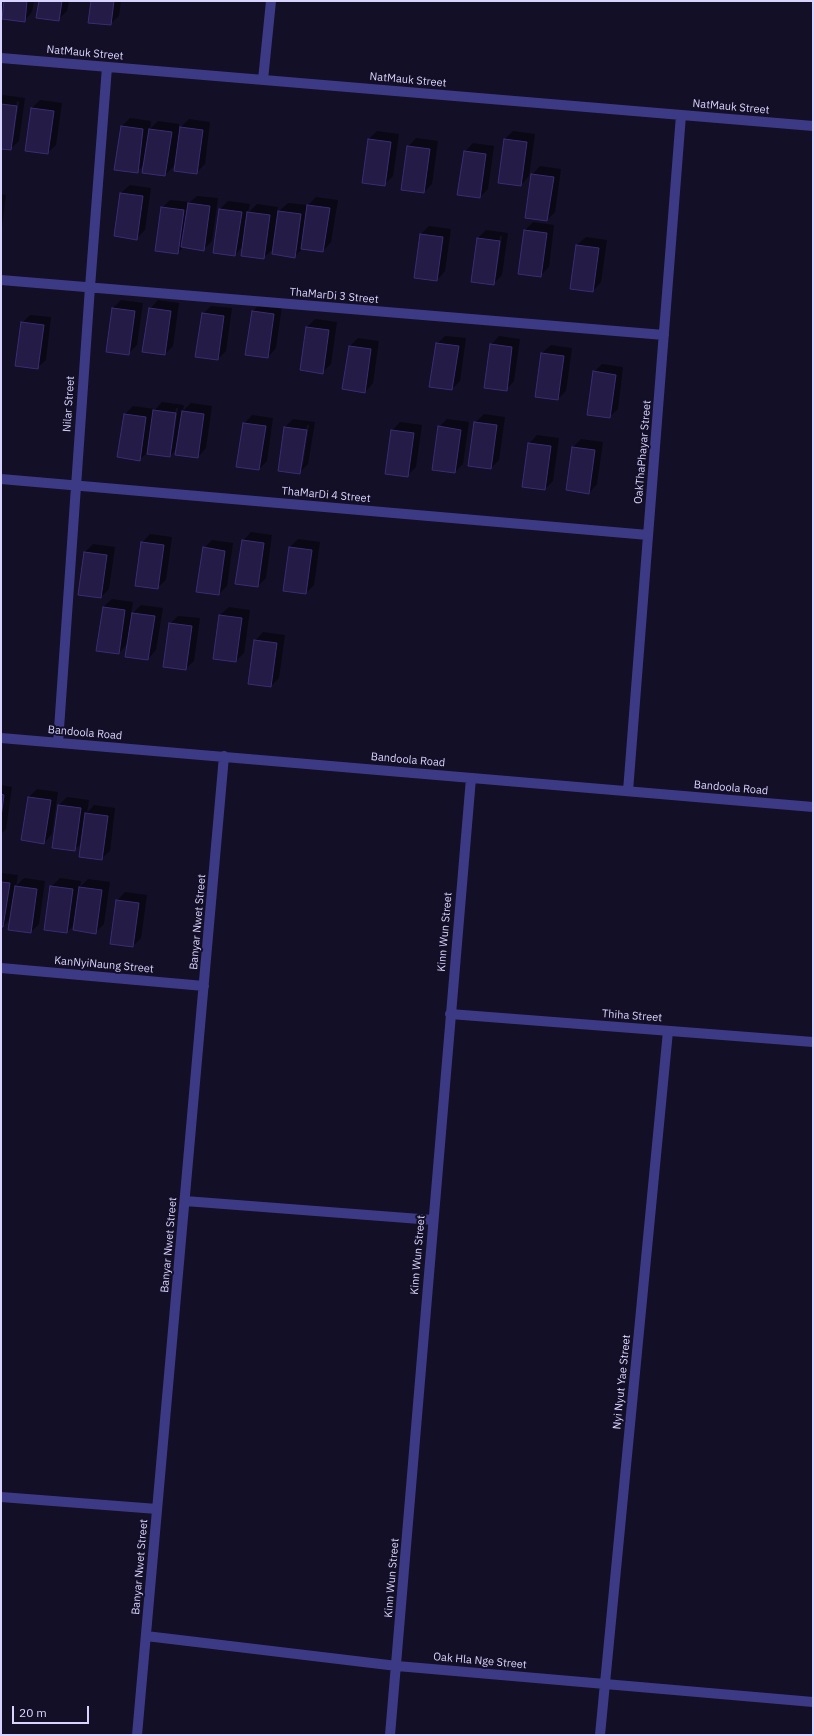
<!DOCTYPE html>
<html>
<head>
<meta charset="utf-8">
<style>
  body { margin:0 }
  #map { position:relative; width:814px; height:1736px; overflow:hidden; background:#130f26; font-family:"IBM Plex Sans",sans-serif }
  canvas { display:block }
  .frame { position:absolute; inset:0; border:2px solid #d9d4ff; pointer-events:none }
  .scale { position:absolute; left:12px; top:1706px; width:77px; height:18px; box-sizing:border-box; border:2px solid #d9d4ff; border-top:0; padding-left:5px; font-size:12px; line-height:14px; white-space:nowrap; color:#d9d4ff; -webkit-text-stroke:3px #130f26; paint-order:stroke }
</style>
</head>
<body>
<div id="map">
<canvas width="814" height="1736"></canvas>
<div class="frame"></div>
<div class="scale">20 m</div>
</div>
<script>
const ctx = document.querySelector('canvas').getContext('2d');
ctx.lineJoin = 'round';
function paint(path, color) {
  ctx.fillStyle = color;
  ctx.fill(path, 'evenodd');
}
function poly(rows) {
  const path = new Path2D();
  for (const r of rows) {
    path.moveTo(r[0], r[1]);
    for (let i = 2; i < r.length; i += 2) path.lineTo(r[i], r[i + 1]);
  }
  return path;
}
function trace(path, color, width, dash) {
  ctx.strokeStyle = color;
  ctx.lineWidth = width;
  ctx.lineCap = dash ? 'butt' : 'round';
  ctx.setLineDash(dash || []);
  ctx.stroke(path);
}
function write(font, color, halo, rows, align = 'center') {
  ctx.font = font + ' "IBM Plex Sans",sans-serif';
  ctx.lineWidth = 4;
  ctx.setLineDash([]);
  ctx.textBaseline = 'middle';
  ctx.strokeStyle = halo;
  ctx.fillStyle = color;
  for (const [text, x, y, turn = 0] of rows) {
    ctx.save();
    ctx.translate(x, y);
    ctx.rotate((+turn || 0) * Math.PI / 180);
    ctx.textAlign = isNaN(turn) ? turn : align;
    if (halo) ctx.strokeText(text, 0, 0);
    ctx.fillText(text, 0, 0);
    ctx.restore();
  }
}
paint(poly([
  [5,1,34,1,32,12,24,21],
  [40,1,69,1,67,11,59,19],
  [92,1,121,1,119,16,110,24],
  [3,95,25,98,19,141,10,149,1,148,1,98],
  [17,101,19,102,13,141,11,141],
  [40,100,62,103,56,145,47,153,32,108],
  [130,118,151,121,150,129,158,121,179,124,179,129,189,119,210,122,205,164,196,173,176,164,165,175,144,164,137,172,116,169,122,126],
  [377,131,399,134,393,176,384,185,369,139],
  [513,131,535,134,529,176,521,185,505,139],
  [416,138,438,141,432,184,424,192,408,147],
  [473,143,494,146,488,189,480,197,465,152],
  [540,166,561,169,555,212,547,220,532,175],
  [130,185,151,188,145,230,137,238,121,193],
  [1,194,6,195,1,235],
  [197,196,218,198,212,241,204,249,184,247,177,253,162,208,170,200,190,202],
  [316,197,338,200,331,242,323,251,303,248,295,256,279,211,288,203,308,205],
  [228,201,250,204,248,213,257,204,278,207,272,250,263,258,243,246,235,255,220,209],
  [533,222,554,225,549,267,540,276,525,230],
  [429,226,451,229,445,271,437,280,421,234],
  [486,230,508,233,502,275,493,284,478,238],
  [500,236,502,236,496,276,494,276],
  [586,237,607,240,601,282,593,291,577,245],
  [121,300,143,303,137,345,128,354,113,308],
  [158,300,179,303,173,346,165,354,150,309],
  [261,303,282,306,276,348,268,357,253,311],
  [211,306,232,308,226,351,218,359,203,314],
  [30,315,51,317,46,360,37,368,22,323],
  [315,319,337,322,331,364,323,372,301,370,307,327],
  [445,336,466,338,460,381,452,389,437,344],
  [499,336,520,339,514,381,506,390,491,345],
  [358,338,379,341,373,383,365,392,350,346],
  [551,345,572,348,566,391,558,399,542,353],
  [602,364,623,367,618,409,609,417,594,372],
  [162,402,184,405,183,411,191,403,212,406,206,448,198,457,177,448,170,456,149,451,140,459,125,414,133,406,154,409,154,411],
  [176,408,178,408,172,448,170,448],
  [484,414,505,417,499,460,491,468,475,423],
  [252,415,273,418,267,461,259,469,244,424],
  [293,419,315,422,308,464,300,472,285,427],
  [307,425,309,425,303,465,301,465],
  [447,419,469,422,463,464,455,472,439,427],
  [400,422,422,425,416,467,407,476,392,431],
  [537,435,559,438,553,481,545,489,529,444],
  [581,439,603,442,597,484,589,493,567,490,573,447],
  [251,532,272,535,266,578,258,586,243,541],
  [150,534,172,537,166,580,157,588,142,543],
  [298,539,320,542,314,585,306,593,290,547],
  [212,540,233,543,227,586,219,594,204,548],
  [93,544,115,547,109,589,101,597,79,595,85,552],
  [112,599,133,602,131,615,141,605,163,608,156,650,148,659,128,643,119,653,103,607],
  [229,607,250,610,244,653,236,661,220,615],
  [178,616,200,618,194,661,185,669,170,624],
  [263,632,285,635,279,678,271,686,255,641],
  [1,785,12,787,6,829,1,834],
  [37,789,58,792,52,834,44,843,29,797],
  [67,797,89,800,87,813,94,805,115,808,110,851,101,859,82,843,74,850,53,848,59,805],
  [1,873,18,875,16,886,24,878,45,881,39,924,31,932,11,918,3,926,1,926],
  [60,878,81,881,80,887,88,879,110,882,104,924,95,933,75,924,67,932,51,887],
  [125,892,147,895,141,938,133,946,117,901]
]), '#0007');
const building = poly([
  [4,1,27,1,25,22,2,19,4,1],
  [39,1,62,1,59,21,36,18,39,1],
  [91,1,114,1,111,25,88,23,91,1],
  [1,104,17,106,11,150,1,149,1,104],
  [31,108,54,111,48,154,25,151,31,108],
  [121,126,143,129,138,173,114,170,121,126],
  [180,127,203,130,197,174,174,171,180,127],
  [149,129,172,132,165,176,142,173,149,129],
  [368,139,391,142,385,186,362,183,368,139],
  [504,139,527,142,521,186,498,183,504,139],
  [407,146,430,149,424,193,401,190,407,146],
  [464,151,486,154,480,198,457,195,464,151],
  [531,174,554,177,547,221,525,218,531,174],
  [120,193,143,196,137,240,114,236,120,193],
  [188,203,210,206,204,251,181,247,188,203],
  [307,205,330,208,323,252,301,249,307,205],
  [161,207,184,210,178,254,155,251,161,207],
  [219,209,242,212,235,256,213,253,219,209],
  [278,211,301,214,295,258,272,254,278,211],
  [247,212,270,215,264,259,241,256,247,212],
  [524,230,547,233,541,277,518,274,524,230],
  [420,234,443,237,437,281,414,278,420,234],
  [477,238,500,241,494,285,471,282,477,238],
  [576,245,599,248,593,292,570,289,576,245],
  [112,308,135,311,129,355,106,352,112,308],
  [149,308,171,311,165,355,142,352,149,308],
  [252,311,274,314,268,358,245,355,252,311],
  [202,313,224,316,218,360,195,357,202,313],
  [21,322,44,325,38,369,15,366,21,322],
  [306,327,329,330,323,374,300,370,306,327],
  [436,343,459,346,452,390,429,387,436,343],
  [490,344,512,347,507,391,484,388,490,344],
  [349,346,371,349,365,393,342,389,349,346],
  [541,353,564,356,558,400,535,397,541,353],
  [593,371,616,375,610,418,587,415,593,371],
  [153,410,176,413,170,457,147,454,153,410],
  [182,411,204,414,198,458,175,455,182,411],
  [124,414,146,417,140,461,117,457,124,414],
  [474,422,497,425,491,469,468,466,474,422],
  [243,423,266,426,259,470,236,467,243,423],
  [438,426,461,430,455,473,432,470,438,426],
  [284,427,307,430,300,474,278,471,284,427],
  [391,430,414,433,408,477,385,474,391,430],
  [528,443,551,446,545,490,522,487,528,443],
  [572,447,595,450,589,494,566,490,572,447],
  [242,540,264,543,258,587,235,584,242,540],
  [141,542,164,545,158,589,135,586,141,542],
  [203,547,225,551,219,595,196,592,203,547],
  [289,547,312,550,306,594,283,591,289,547],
  [84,552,107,555,101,598,78,595,84,552],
  [103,607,125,610,119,654,96,651,103,607],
  [132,613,155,616,148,660,125,657,132,613],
  [219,615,242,618,236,662,213,659,219,615],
  [169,623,192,626,186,670,163,667,169,623],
  [254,640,277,643,271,687,248,684,254,640],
  [1,794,4,795,1,817,1,794],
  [28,797,51,800,44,844,21,840,28,797],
  [58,805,81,808,75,851,52,848,58,805],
  [85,813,108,816,102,860,79,857,85,813],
  [1,882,10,883,3,927,1,927,1,882],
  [15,886,37,889,31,933,8,930,15,886],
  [50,886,73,889,67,933,44,930,50,886],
  [79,887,102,890,96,934,73,930,79,887],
  [116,900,139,903,133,947,110,944,116,900]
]);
paint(building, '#241b47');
trace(building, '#3b2d73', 1);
trace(poly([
  [1,58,813,126],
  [263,80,271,1],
  [1,280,664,335],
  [1,479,648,535],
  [1,738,813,807],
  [58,743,90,287,107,67],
  [628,791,681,115],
  [1,968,204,986],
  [450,1014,813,1042],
  [185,1201,433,1220],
  [1,1497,157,1509],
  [146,1636,397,1666,813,1702],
  [137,1735,224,756],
  [390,1735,471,778],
  [600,1735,668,1031]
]), '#3d3a85', 10);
write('11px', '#d9d4ff', '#130f26', [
  ["NatMauk Street",85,53,5],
  ["NatMauk Street",408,80,5],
  ["NatMauk Street",731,107,5],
  ["ThaMarDi 3 Street",334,296,5],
  ["Nilar Street",69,404,-86],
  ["OakThaPhayar Street",643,452,-85],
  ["ThaMarDi 4 Street",326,495,5],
  ["Bandoola Road",85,733,5],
  ["Bandoola Road",408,760,5],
  ["Bandoola Road",731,788,5],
  ["Banyar Nwet Street",198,922,-85],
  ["Kinn Wun Street",445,932,-85],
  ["KanNyiNaung Street",104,965,5],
  ["Thiha Street",632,1016,4],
  ["Banyar Nwet Street",169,1245,-85],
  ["Kinn Wun Street",418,1255,-85],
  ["Nyi Nyut Yae Street",622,1382,-84],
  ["Banyar Nwet Street",140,1567,-85],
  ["Kinn Wun Street",392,1578,-85],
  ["Oak Hla Nge Street",480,1661,5]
]);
</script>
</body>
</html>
